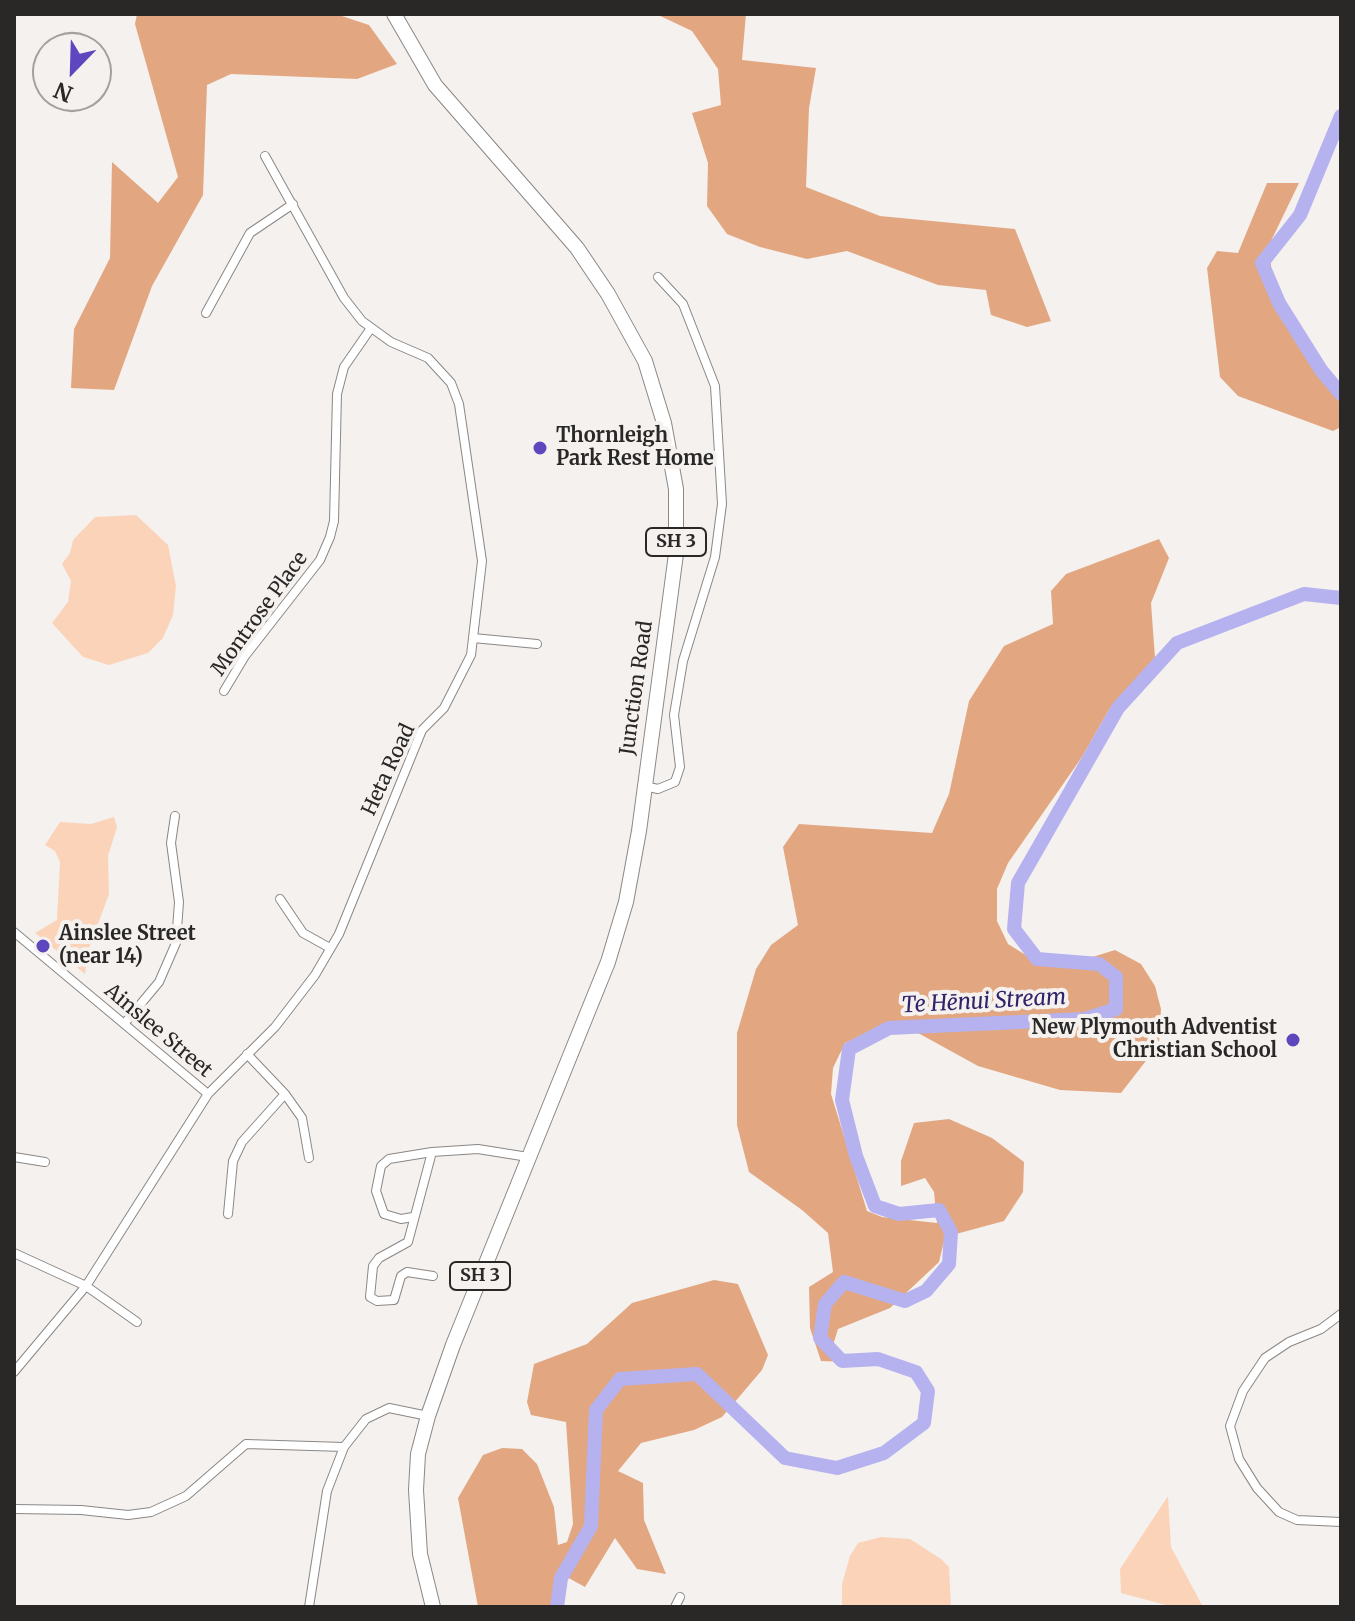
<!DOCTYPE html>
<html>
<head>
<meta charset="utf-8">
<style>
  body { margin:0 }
  #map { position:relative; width:1355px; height:1621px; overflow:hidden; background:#f5f1ef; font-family:Merriweather,serif }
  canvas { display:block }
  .frame { position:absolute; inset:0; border:16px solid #292827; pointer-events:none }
  .north { position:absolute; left:32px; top:32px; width:80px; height:80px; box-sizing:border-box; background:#f5f1ef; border:2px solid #a3a19f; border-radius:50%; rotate:203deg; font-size:22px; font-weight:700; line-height:32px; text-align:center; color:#292827 }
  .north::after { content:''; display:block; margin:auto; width:28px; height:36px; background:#5e46be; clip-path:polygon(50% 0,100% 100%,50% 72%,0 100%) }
</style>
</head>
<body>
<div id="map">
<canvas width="1355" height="1621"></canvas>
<div class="frame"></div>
<div class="north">N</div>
</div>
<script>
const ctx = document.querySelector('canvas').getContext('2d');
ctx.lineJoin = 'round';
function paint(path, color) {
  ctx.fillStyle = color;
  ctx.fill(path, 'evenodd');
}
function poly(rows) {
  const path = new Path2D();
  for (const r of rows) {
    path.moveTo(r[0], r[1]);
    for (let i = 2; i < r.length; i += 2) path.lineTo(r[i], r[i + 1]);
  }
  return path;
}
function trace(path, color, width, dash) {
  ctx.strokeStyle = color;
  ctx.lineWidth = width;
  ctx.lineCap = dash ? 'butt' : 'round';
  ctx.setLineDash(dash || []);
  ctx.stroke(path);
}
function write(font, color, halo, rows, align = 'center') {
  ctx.font = font + ' Merriweather,serif';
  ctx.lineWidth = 8;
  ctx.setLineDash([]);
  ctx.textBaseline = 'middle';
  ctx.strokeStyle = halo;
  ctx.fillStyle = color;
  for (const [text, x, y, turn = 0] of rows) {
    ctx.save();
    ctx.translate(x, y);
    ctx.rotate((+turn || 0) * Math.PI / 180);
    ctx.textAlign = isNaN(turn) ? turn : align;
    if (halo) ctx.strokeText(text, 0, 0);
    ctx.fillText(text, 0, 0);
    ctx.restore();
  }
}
paint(poly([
  [136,515,168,545,176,586,173,615,163,638,148,653,109,665,83,657,52,623,68,602,71,581,62,564,70,553,73,540,95,517],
  [114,817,117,827,108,856,109,894,88,951,85,974,35,933,57,920,60,862,55,851,45,845,60,822,91,824],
  [1168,1496,1171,1547,1203,1607,1173,1607,1121,1593,1120,1569],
  [881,1537,910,1539,941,1559,949,1567,951,1607,842,1607,842,1584,850,1556,858,1543]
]), '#fbd3b9');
paint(poly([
  [137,14,336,14,369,25,397,64,357,79,231,74,207,85,203,195,152,286,114,390,71,388,74,329,110,258,112,162,158,203,178,177,135,24],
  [656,14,746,14,742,60,816,68,809,108,806,187,880,216,1015,229,1051,321,1027,327,991,315,986,290,938,285,847,251,807,259,760,247,727,234,707,206,708,163,692,113,721,105,718,69,692,31],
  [1267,183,1299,183,1271,241,1271,299,1341,401,1341,427,1333,431,1238,396,1220,377,1207,268,1217,251,1238,253],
  [1159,539,1169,558,1151,603,1155,658,1110,708,1082,757,1008,863,997,889,997,921,1008,944,1032,959,1070,964,1115,950,1141,964,1155,986,1161,1009,1159,1044,1121,1093,1060,1090,978,1066,909,1028,873,1032,845,1043,833,1068,831,1094,867,1211,882,1217,937,1223,934,1192,925,1178,901,1186,901,1161,914,1123,949,1119,992,1138,1024,1162,1023,1192,1004,1221,945,1237,939,1262,890,1308,838,1329,833,1345,850,1362,821,1361,810,1328,809,1287,833,1272,828,1233,802,1210,749,1172,737,1125,737,1033,756,969,771,945,798,925,783,847,799,824,932,833,949,794,969,701,1004,646,1053,624,1051,591,1066,574],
  [714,1280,738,1284,768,1355,762,1370,722,1417,694,1430,641,1443,618,1471,643,1483,644,1520,666,1574,637,1569,615,1538,585,1587,565,1576,559,1607,478,1607,458,1498,483,1455,502,1448,522,1449,537,1464,554,1507,558,1545,567,1542,573,1524,566,1422,531,1415,527,1402,534,1364,587,1344,632,1303]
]), '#e2a781');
trace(poly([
  [1341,116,1300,215,1262,263,1279,303,1321,370,1341,394],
  [557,1607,561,1578,591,1526,596,1410,620,1379,697,1374,785,1458,837,1468,884,1453,924,1423,928,1391,916,1372,878,1359,842,1361,820,1338,825,1304,844,1282,905,1301,926,1291,949,1264,951,1232,939,1210,899,1214,875,1206,856,1156,842,1100,849,1049,889,1028,1085,1019,1116,1009,1116,977,1099,964,1037,959,1014,929,1018,883,1118,708,1177,643,1304,594,1341,598]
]), '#b5b2ef', 14);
const minor = poly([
  [206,313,250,233,293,204],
  [473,638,537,644],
  [224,691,245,656,320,560,330,537,334,521,337,394,344,367,371,328],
  [644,786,658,789,675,782,680,767,674,715,683,661,715,557,722,504,715,386,683,304,658,277],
  [280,899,303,933,330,948],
  [14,932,208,1094],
  [124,1024,159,982,176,943,179,902,171,843,175,816],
  [247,1054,285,1094,302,1118,309,1158],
  [14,1157,45,1162],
  [228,1214,233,1161,242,1142,285,1094],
  [413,1217,401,1219,384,1214,376,1191,381,1166,389,1159,432,1152],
  [14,1253,86,1286,137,1322],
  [433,1276,407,1272,401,1276,394,1300,377,1301,370,1297,373,1266,379,1258,408,1242,432,1152,478,1149,528,1157],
  [1341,1314,1321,1329,1289,1342,1265,1358,1243,1391,1230,1426,1239,1459,1257,1488,1279,1512,1297,1520,1341,1522],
  [14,1372,86,1286,208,1094,275,1027,315,975,339,934,422,730,444,708,471,655,482,561,459,404,451,383,428,358,391,342,362,321,344,298,265,156],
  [14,1509,81,1510,128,1515,151,1512,186,1496,246,1444,344,1447],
  [309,1607,327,1491,344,1447,366,1419,389,1408,428,1416],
  [675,1607,680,1597]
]);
const trunk = poly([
  [394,14,435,85,577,248,608,294,645,361,664,423,676,489,676,554,639,831,626,902,608,962,453,1345,428,1416,418,1454,416,1490,420,1554,433,1607]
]);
trace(minor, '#8a8785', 10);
trace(trunk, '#8a8785', 16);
trace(minor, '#fff', 8);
trace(trunk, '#fff', 14);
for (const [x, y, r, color] of [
  [540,448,8,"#5e46be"],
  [43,946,8,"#5e46be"],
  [1293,1040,8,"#5e46be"]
]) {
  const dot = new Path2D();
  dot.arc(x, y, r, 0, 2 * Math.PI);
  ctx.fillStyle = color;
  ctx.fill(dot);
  trace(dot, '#f5f1ef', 3);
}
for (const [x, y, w] of [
  [676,542,60],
  [480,1276,60]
]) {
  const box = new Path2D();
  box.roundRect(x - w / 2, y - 14, w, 28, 6);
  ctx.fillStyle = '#f5f1ef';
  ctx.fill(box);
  trace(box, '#292827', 2);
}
write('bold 18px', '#292827', null, [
  ["SH 3",676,542],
  ["SH 3",480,1276]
]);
write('bold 20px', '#292827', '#f5f1ef', [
  ["Thornleigh",556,436],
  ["Park Rest Home",556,459],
  ["Ainslee Street",59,934],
  ["(near 14)",59,957],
  ["New Plymouth Adventist",1277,1028,"right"],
  ["Christian School",1277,1051,"right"]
], 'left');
write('20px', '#292827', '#f5f1ef', [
  ["Montrose Place",260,614,-54],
  ["Junction Road",637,688,-82],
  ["Heta Road",389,770,-65],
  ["Ainslee Street",158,1031,40]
]);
write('italic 22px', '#312369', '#f5f1ef', [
  ["Te Hēnui Stream",984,1002,-3]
]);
</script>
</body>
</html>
